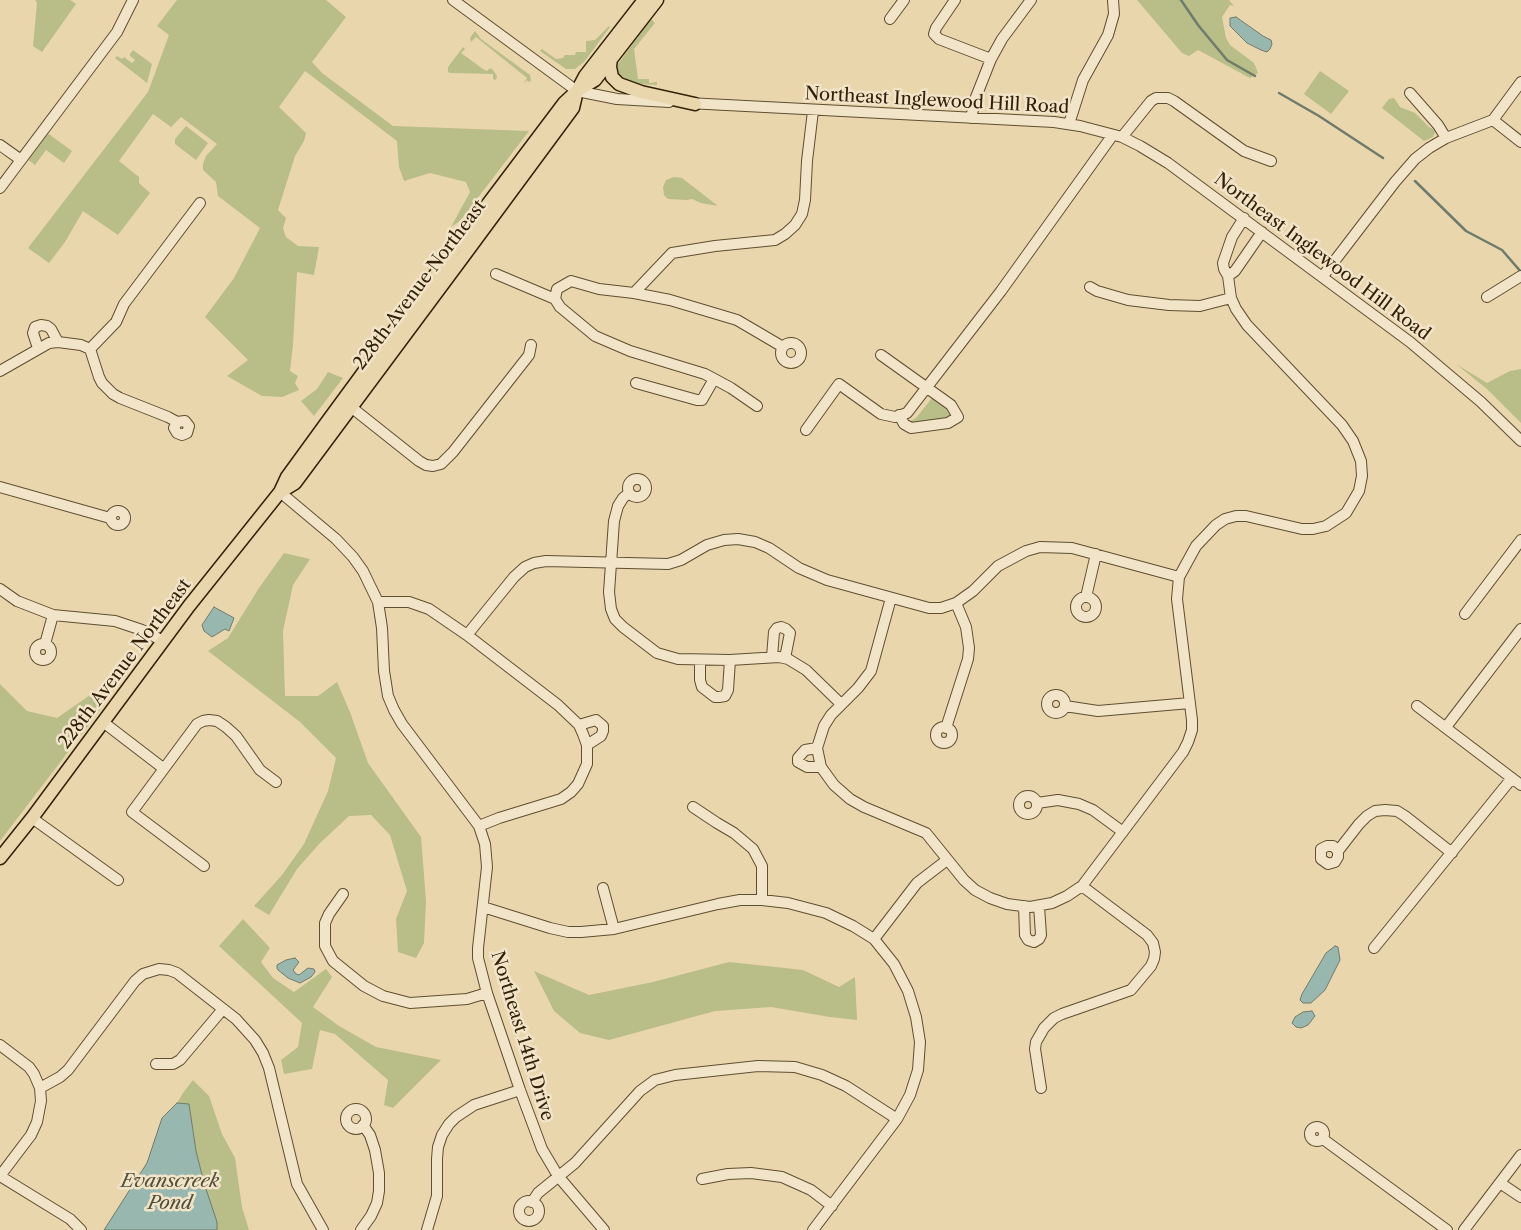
<!DOCTYPE html>
<html>
<head>
<meta charset="utf-8">
<style>
  body { margin:0 }
  canvas { display:block; background:#ead6ac }
</style>
</head>
<body>
<canvas width="1521" height="1230"></canvas>
<script>
const ctx = document.querySelector('canvas').getContext('2d');
ctx.lineJoin = 'round';
function paint(path, color) {
  ctx.fillStyle = color;
  ctx.fill(path, 'evenodd');
}
function poly(rows) {
  const path = new Path2D();
  for (const r of rows) {
    if (r.length === 3) {
      path.moveTo(r[0] + r[2], r[1]);
      path.arc(r[0], r[1], r[2], 0, 2 * Math.PI);
      continue;
    }
    path.moveTo(r[0], r[1]);
    for (let i = 2; i < r.length; i += 2) path.lineTo(r[i], r[i + 1]);
  }
  return path;
}
function trace(path, color, width, dash) {
  ctx.strokeStyle = color;
  ctx.lineWidth = width;
  ctx.lineCap = dash ? 'butt' : 'round';
  ctx.setLineDash(dash || []);
  ctx.stroke(path);
}
function write(font, color, halo, rows, align = 'center') {
  ctx.font = font + ' "Libre Caslon Text",serif';
  ctx.lineWidth = 5;
  ctx.setLineDash([]);
  ctx.textBaseline = 'middle';
  ctx.strokeStyle = halo;
  ctx.fillStyle = color;
  for (const [text, x, y, turn = 0] of rows) {
    ctx.save();
    ctx.translate(x, y);
    ctx.rotate((+turn || 0) * Math.PI / 180);
    ctx.textAlign = isNaN(turn) ? turn : align;
    if (halo) ctx.strokeText(text, 0, 0);
    ctx.fillText(text, 0, 0);
    ctx.restore();
  }
}
paint(poly([
  [35,0,70,0,76,4,42,52,33,46,37,3],
  [177,0,326,0,346,17,312,62,322,73,393,126,529,131,460,221,451,227,470,192,466,182,430,173,404,181,399,167,397,141,305,71,279,107,306,133,304,141,295,156,278,210,286,218,283,228,286,237,298,246,319,247,314,275,297,272,293,345,290,371,298,376,295,383,299,390,282,397,262,396,227,376,248,360,205,317,234,278,260,228,218,196,216,182,203,170,203,164,206,156,217,144,181,117,171,127,153,114,119,161,139,177,139,183,150,193,118,235,83,211,65,242,49,263,28,248,148,92,169,35,157,26],
  [1137,0,1229,0,1234,6,1230,5,1222,17,1226,38,1230,45,1254,63,1258,73,1250,78,1198,50,1189,56,1182,53],
  [651,19,655,23,634,49,638,79,649,79,649,83,657,82,657,85,637,84,623,80,618,73,617,69,618,64],
  [609,26,610,27,584,62,575,69,566,69,540,51,542,49,556,59,563,58,565,55,575,55,576,52,586,52,586,41,595,40],
  [475,31,481,39,530,75,531,81,528,82,527,80,523,84,527,78,476,37,471,42,470,38],
  [463,47,465,49,461,53,483,69,487,71,490,68,493,70,497,76,496,80,493,79,493,74,450,73,448,72,448,67],
  [133,50,152,64,147,83,115,58,117,56,122,59,124,57,132,63,135,60,130,56,130,54],
  [1320,71,1349,91,1331,114,1304,94],
  [1394,98,1400,107,1415,113,1429,127,1433,129,1435,132,1433,137,1424,141,1382,108,1389,99],
  [186,126,208,143,196,160,175,144,175,139],
  [46,132,72,151,64,163,46,150,35,165,27,159],
  [674,177,682,178,718,206,701,203,692,199,687,200,668,199,664,195,663,187,666,180],
  [1456,364,1487,383,1510,371,1521,369,1521,423,1487,389],
  [328,372,343,378,314,416,301,401,317,389],
  [932,398,949,411,950,416,947,420,907,423,916,418],
  [284,553,310,559,293,585,283,631,285,696,318,696,337,682,350,712,368,763,421,837,426,901,424,943,416,958,398,952,396,919,407,891,390,835,371,815,349,816,320,843,297,869,269,915,254,906,282,875,304,844,328,791,336,758,300,722,208,651,228,638,259,588],
  [0,684,27,711,57,718,90,695,104,705,0,841],
  [243,919,270,948,261,962,273,978,294,992,326,969,332,977,313,1007,339,1026,376,1047,441,1060,393,1108,384,1105,388,1080,335,1034,320,1030,312,1069,284,1074,281,1060,298,1047,302,1023,219,946],
  [729,962,803,970,839,987,855,977,857,1020,830,1017,771,1007,715,1011,609,1040,580,1033,554,1011,534,971,589,995,653,982],
  [193,1080,209,1096,222,1134,235,1158,242,1207,249,1230,217,1230,217,1222,204,1183,196,1151,189,1105,177,1103,183,1093]
]), '#b9bd88');
const water = poly([
  [1236,17,1263,36,1271,40,1272,44,1270,49,1267,52,1261,50,1247,43,1230,26,1230,18,1236,17],
  [214,607,234,618,229,631,225,629,212,637,204,631,202,625,214,607],
  [1335,946,1338,947,1340,960,1325,990,1311,1003,1303,1003,1300,1000,1302,994,1326,953,1335,946],
  [295,958,299,962,293,970,296,974,299,975,308,968,314,969,315,972,311,977,300,983,288,978,278,970,277,968,277,965,286,960,295,958],
  [1312,1011,1315,1016,1308,1025,1301,1028,1296,1027,1292,1023,1295,1017,1303,1012,1312,1011],
  [177,1103,189,1104,196,1151,204,1183,217,1222,217,1230,104,1230,147,1163,162,1118,177,1103]
]);
paint(water, '#98b8af');
trace(water, '#6f7b6c', 1);
trace(poly([
  [1181,0,1198,25,1227,60,1255,76],
  [1279,93,1319,116,1383,158],
  [1415,181,1466,231,1502,250,1521,272]
]), '#6f7b6c', 2.5);
const minor = poly([
  [453,0,577,91,617,99,669,102],
  [955,0,936,28,934,34,939,39,991,59],
  [890,19,904,0],
  [1410,93,1438,125,1446,138],
  [688,103,1054,122,1080,126,1122,137,1140,146,1168,163,1410,342,1481,402,1521,441],
  [971,118,976,97,991,59,1002,39,1031,0],
  [1493,120,1521,142],
  [1069,124,1083,80,1108,35,1114,14,1113,0],
  [1122,137,1151,101,1156,98,1168,98,1174,101,1244,151,1271,161],
  [0,145,21,160],
  [0,188,117,32,133,0],
  [496,274,555,299],
  [1228,276,1235,271,1262,232],
  [1323,276,1395,182,1415,159,1429,148,1446,138,1493,120,1521,82],
  [1090,287,1097,291,1128,300,1169,305,1200,306,1231,298],
  [634,293,670,300,737,320,783,347],
  [1487,297,1521,276],
  [791,353,10],
  [38,348,33,333,35,327,41,325,47,326,51,329,58,342],
  [90,349,99,377,102,383,113,394,120,398,168,417,177,422,185,421,189,426,187,433,182,435,177,433,174,428,177,422],
  [881,355,951,405,958,417,948,423,911,428,904,424,899,415],
  [0,371,49,343,58,342,81,345,90,349,116,322,124,304,200,203],
  [636,383,697,400,702,400,714,379],
  [757,406,731,388,705,374,630,351,595,336,560,307,555,299,557,289,571,281,599,289,634,293,672,253,715,246,775,240,785,234,795,225,802,214,805,200,807,161,813,111],
  [351,407,419,461,426,465,433,466,441,464,453,452,529,355,531,345],
  [806,430,839,384,881,414,895,417,907,413,1001,291,1112,136],
  [637,488,9],
  [0,487,110,518],
  [280,492,336,539,353,557,363,571,378,602,382,628,384,671,388,696,394,710,402,724,479,826,485,844,487,867,478,948,478,958,487,993,520,1090,542,1149,558,1176,604,1230],
  [629,493,623,498,618,506,614,521,609,592,611,609,615,619,623,627,657,653,678,659,730,660,779,657,788,659,806,670,841,704],
  [118,518,7],
  [0,589,17,601,53,615,115,621,142,630,163,641],
  [1086,597,1096,554],
  [1086,607,10],
  [891,598,871,671,858,688,831,715,824,726,817,748,821,767,834,785,850,799,864,807,926,833,964,880,975,890,990,898,1007,904,1030,907,1052,903,1067,896,1082,886,1183,752,1188,742,1192,730,1192,720,1177,599,1179,577,1196,546,1216,525,1225,519,1236,516,1246,516,1302,529,1313,529,1326,526,1346,513,1359,491,1362,476,1361,461,1353,441,1342,425,1247,325,1236,309,1231,298,1228,276,1224,269,1223,263,1232,237,1244,218],
  [378,602,409,602,429,609,467,635,558,705,579,725,583,734,587,745,587,764,578,784,571,792,561,799,499,818,479,826],
  [1465,614,1521,540],
  [467,635,514,577,525,567,534,563,546,561,668,564,681,560,707,545,724,540,738,539,755,542,769,548,799,568,827,580,929,608,941,608,956,603,973,591,998,566,1026,551,1040,547,1072,548,1179,577],
  [45,644,53,615],
  [43,652,8],
  [772,657,774,632,777,628,781,627,786,629,790,633,785,658],
  [700,661,700,680,702,687,715,697,719,697,725,696,728,690,730,660],
  [1056,704,9],
  [1065,706,1098,711,1190,703],
  [1417,706,1521,785],
  [103,722,163,768],
  [579,725,596,720,603,726,603,731,601,736,587,745],
  [1446,727,1521,629],
  [944,735,8],
  [946,728,968,659,969,648,966,627,956,603],
  [817,748,805,750,798,758,798,762,807,767,821,767],
  [1028,805,9],
  [1037,803,1058,800,1079,804,1093,810,1123,832],
  [693,807,717,823,734,833,753,849,762,866,762,900],
  [32,818,118,880],
  [1338,851,1333,846,1327,846,1321,849,1321,859,1328,864,1335,862,1338,857,1338,851,1359,824,1367,816,1375,811,1385,810,1397,811,1405,816,1452,853],
  [204,866,132,812,197,724,203,721,209,720,217,721,226,727,236,736,260,770,276,782],
  [603,888,614,929],
  [343,894,329,914,325,923,325,946,333,961,364,986,383,996,410,1003,467,999,487,993],
  [1024,906,1025,935,1028,940,1034,942,1039,939,1041,935,1039,906],
  [483,907,550,928,568,932,581,932,614,929,718,904,740,900,762,900,788,903,826,913,853,926,874,939,894,964,908,991,916,1017,920,1042,918,1070,910,1095,897,1119,813,1230],
  [874,939,917,883,947,860],
  [1374,948,1512,778],
  [0,1045,29,1067,34,1074,40,1088,41,1101,37,1122,31,1135,0,1176],
  [156,1064,173,1064,180,1060,223,1009],
  [40,1088,60,1077,68,1070,135,981,143,974,159,969,169,970,177,973,236,1019,255,1040,263,1053,269,1068,297,1184,323,1230],
  [1041,1088,1035,1049,1036,1042,1044,1028,1054,1018,1062,1014,1131,990,1151,966,1154,959,1155,952,1153,943,1147,935,1082,886],
  [356,1119,10],
  [1317,1134,7],
  [1323,1139,1447,1230],
  [0,1176,70,1219,81,1230],
  [702,1179,728,1174,751,1173,782,1177,811,1190,832,1206],
  [1500,1183,1521,1197],
  [529,1211,10],
  [532,1202,538,1193,575,1163,640,1091,655,1080,675,1075,758,1066,795,1067,822,1075,846,1086,897,1119],
  [361,1230,371,1216,377,1203,379,1191,379,1173,375,1150,370,1135,363,1125],
  [427,1230,437,1196,437,1159,438,1147,442,1135,449,1124,456,1117,474,1105,520,1090],
  [1464,1230,1521,1155]
]);
const major = poly([
  [611,57,610,67,612,77,619,84,641,92,695,104],
  [280,492,295,483,463,257,573,108,577,91,585,76,644,0],
  [0,858,32,818,189,606,280,492,287,477,327,422,454,249,564,103,577,91,595,80,657,0]
]);
trace(minor, '#604e30', 12);
trace(major, '#322007', 15);
trace(minor, '#f1e4c9', 10);
trace(major, '#ead6ac', 12);
write('18px', '#322007', '#f1e4c9', [
  ["Northeast Inglewood Hill Road",937,101,3],
  ["Northeast Inglewood Hill Road",1322,257,37],
  ["228th Avenue Northeast",420,285,-53],
  ["228th Avenue Northeast",125,664,-53],
  ["Northeast 14th Drive",522,1036,73]
]);
write('italic 19px', '#514e39', '#f1e4c9', [
  ["Evanscreek",170,1182],
  ["Pond",170,1204]
]);
</script>
</body>
</html>
